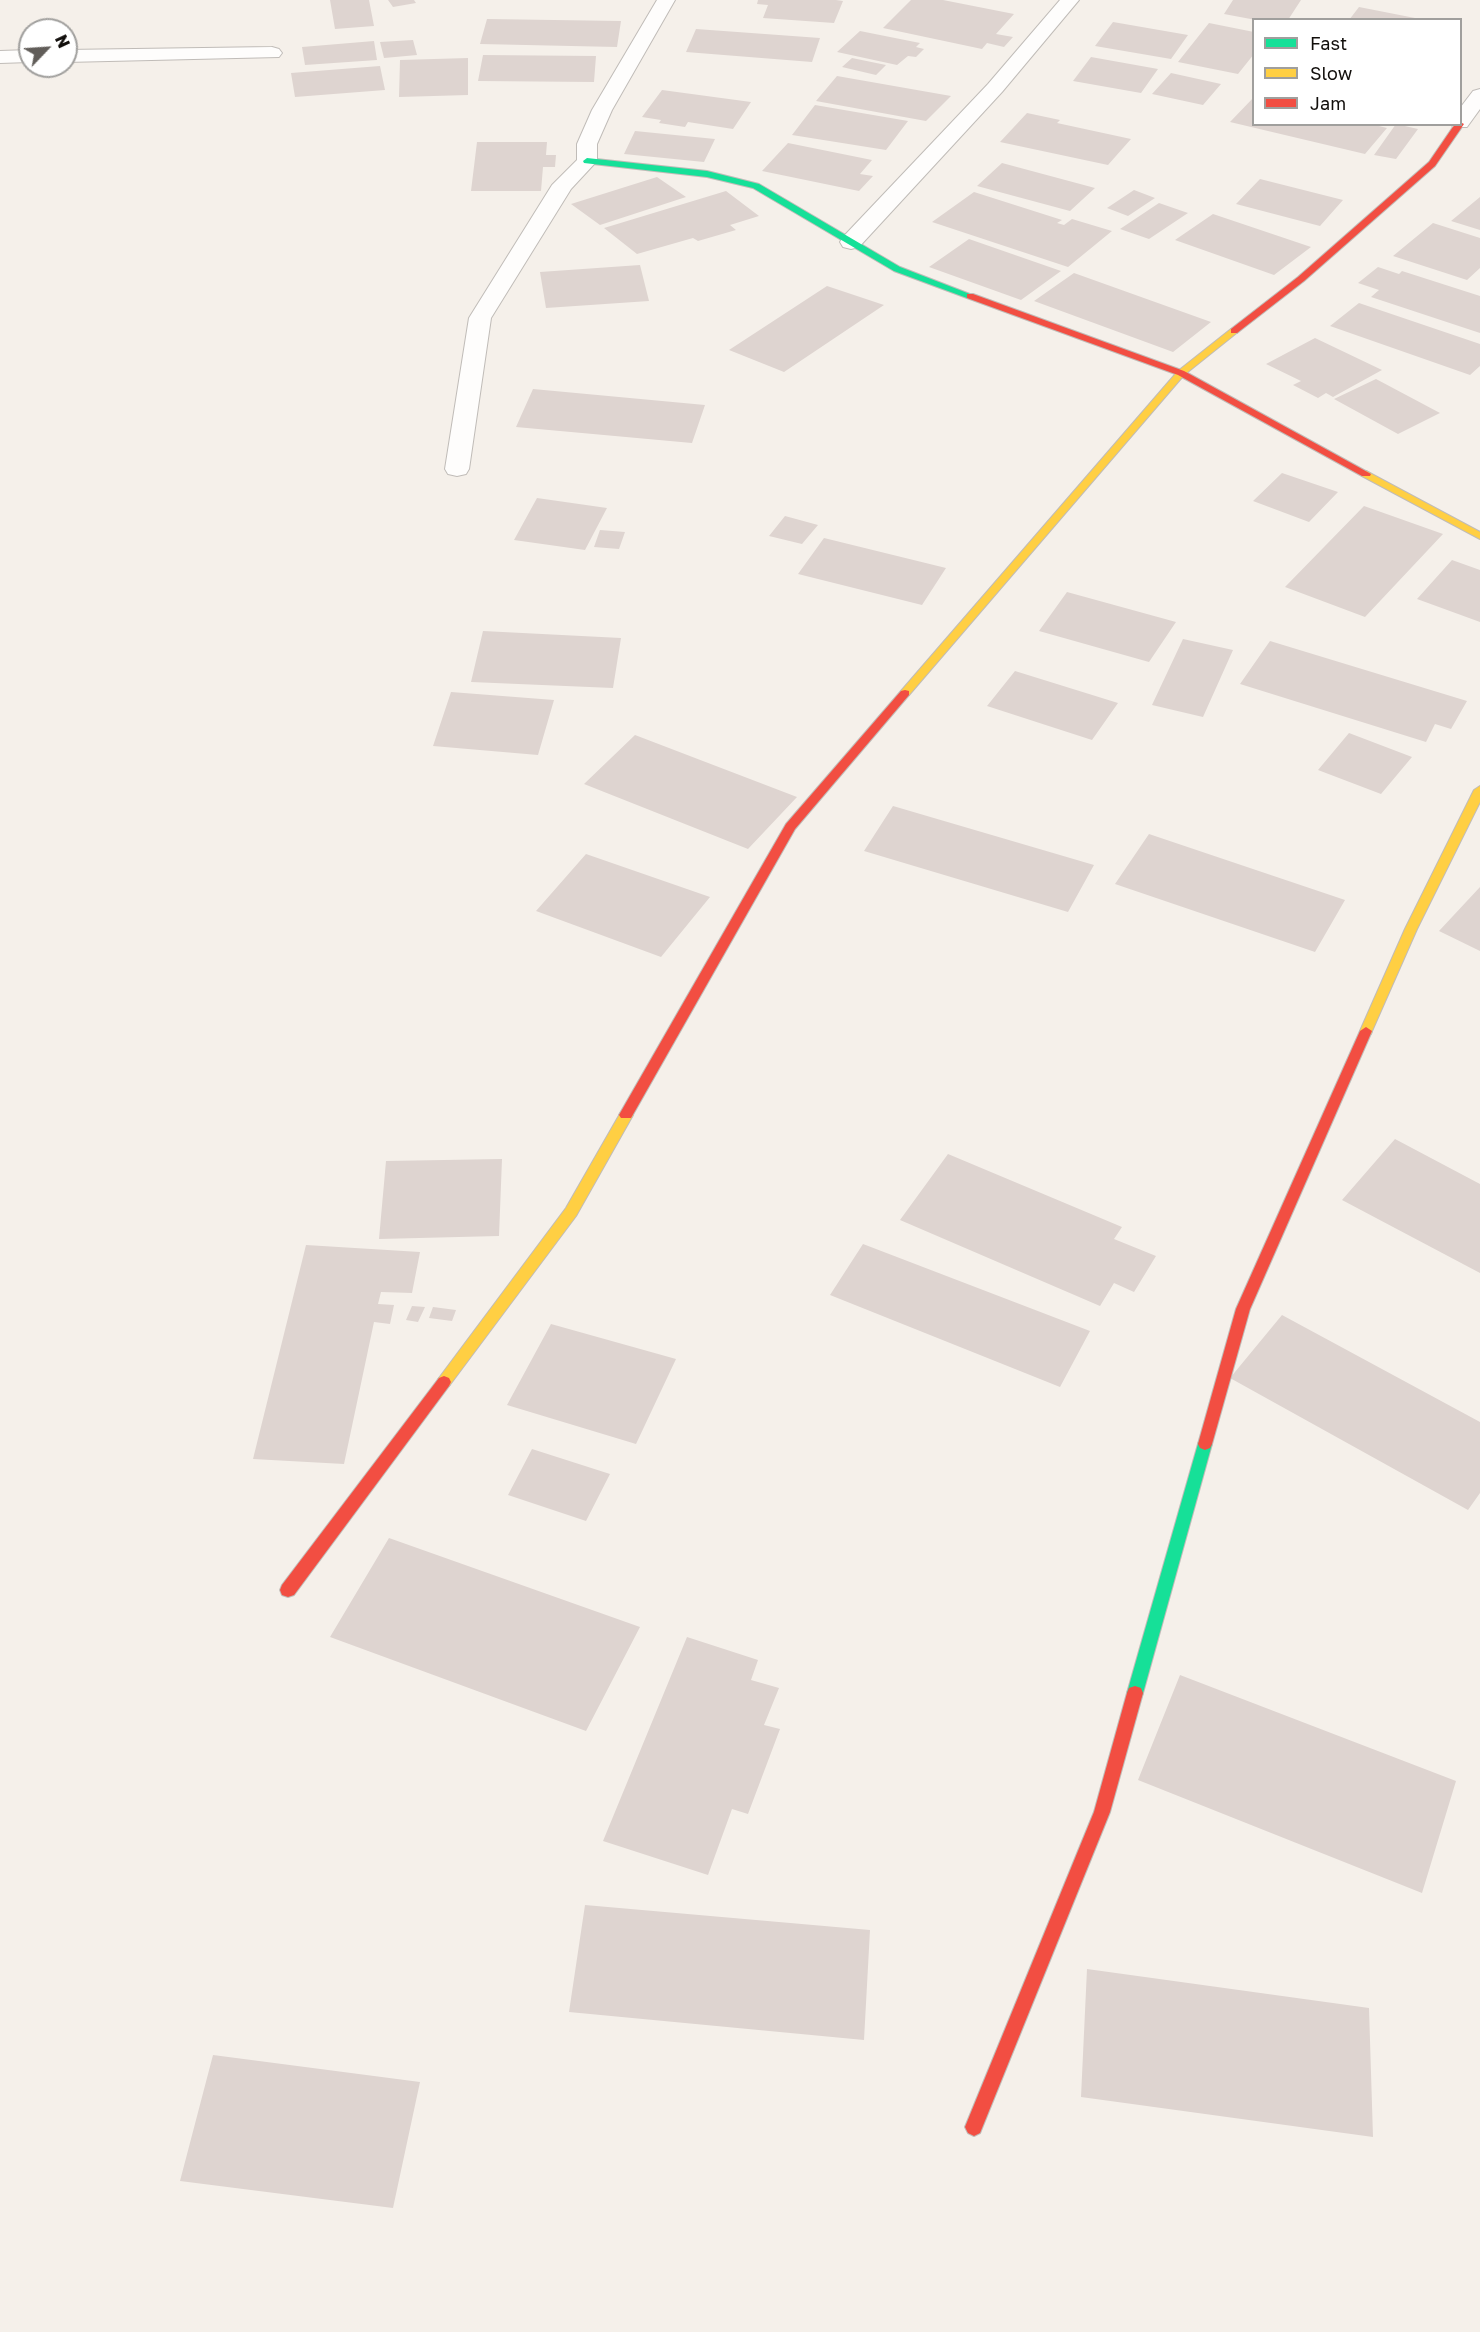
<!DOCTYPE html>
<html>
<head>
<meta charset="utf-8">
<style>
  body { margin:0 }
  #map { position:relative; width:1480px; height:2332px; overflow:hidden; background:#f5f0ea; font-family:"Golos Text",sans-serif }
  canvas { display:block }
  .legend { position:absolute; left:1252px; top:18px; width:210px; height:108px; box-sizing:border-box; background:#fff; border:2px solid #a09f9d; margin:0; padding:8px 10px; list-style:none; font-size:18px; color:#110e0b }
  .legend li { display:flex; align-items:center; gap:12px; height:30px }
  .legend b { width:30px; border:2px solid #a09f9d }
  .north { position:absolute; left:18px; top:18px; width:60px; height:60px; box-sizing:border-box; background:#fff; border:2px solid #a09f9d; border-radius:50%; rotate:65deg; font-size:16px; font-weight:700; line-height:24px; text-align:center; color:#110e0b }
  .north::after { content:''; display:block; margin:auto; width:21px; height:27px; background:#615d59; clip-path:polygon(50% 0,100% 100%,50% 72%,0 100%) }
</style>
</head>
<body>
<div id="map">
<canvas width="1480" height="2332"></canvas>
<ul class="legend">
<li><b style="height:8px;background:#16e098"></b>Fast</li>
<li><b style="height:8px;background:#ffcf43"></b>Slow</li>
<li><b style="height:8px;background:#f24e42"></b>Jam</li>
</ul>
<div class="north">N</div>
</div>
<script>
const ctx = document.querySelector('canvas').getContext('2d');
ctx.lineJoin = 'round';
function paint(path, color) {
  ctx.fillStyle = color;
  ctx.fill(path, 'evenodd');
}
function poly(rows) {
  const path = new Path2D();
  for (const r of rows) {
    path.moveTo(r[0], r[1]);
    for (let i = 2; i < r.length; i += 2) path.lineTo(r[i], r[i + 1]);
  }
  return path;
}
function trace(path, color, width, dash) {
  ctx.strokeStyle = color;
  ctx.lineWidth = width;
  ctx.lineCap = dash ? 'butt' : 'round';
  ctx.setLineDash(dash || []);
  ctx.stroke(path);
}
paint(poly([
  [330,0,369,0,374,26,335,29],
  [388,0,414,0,416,3,393,7],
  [758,0,836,0,843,1,834,23,763,18,768,5,757,4],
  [911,0,943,0,1014,14,996,34,1013,37,1004,47,987,43,982,49,883,28],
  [1233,0,1301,0,1288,20,1256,20,1224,14],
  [1359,7,1415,18,1415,20,1349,20],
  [487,19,621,21,617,47,480,44],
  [1113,22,1188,35,1171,59,1095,46],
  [1209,23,1254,32,1254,54,1238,74,1178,62],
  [696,29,820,38,812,62,686,52],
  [860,31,920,43,916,47,924,49,916,57,908,56,897,65,837,52],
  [413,40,417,55,384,58,380,42],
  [374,41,377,60,305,65,302,47],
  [483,55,596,56,594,82,478,81],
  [1091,57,1158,69,1141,93,1073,81],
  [468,58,468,95,399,97,400,60],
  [852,58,886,65,876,75,842,67],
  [380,66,385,90,295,97,291,73],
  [1171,73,1221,84,1203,105,1152,94],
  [837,76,951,96,926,121,816,101],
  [662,90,751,102,733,129,688,122,685,127,659,123,661,120,642,117],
  [1254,97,1254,124,1371,124,1387,128,1365,154,1230,122],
  [815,105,908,121,886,150,792,135],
  [1027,113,1060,120,1057,123,1131,139,1108,165,1000,142],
  [1396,124,1418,129,1396,159,1374,155],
  [635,131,715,139,704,162,624,154],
  [477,142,547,142,546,155,556,155,555,167,543,167,541,191,471,191],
  [788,143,872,160,860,174,873,176,859,191,762,171],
  [1002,163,1095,188,1070,211,977,186],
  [657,177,686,197,600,225,571,204],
  [1260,179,1343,200,1320,226,1236,204],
  [1134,190,1155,198,1128,216,1107,208],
  [726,191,759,216,730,225,736,230,698,241,693,238,637,254,604,228],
  [974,192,1062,220,1057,223,1064,225,1072,219,1112,231,1068,267,932,222],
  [1480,197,1480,230,1451,221],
  [1159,203,1188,213,1149,239,1120,229],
  [1213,214,1311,247,1274,275,1175,240],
  [1433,223,1480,238,1480,268,1467,280,1393,256],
  [969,239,1061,271,1021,300,929,267],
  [640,265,649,301,546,308,540,272],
  [1378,267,1399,274,1402,271,1480,296,1480,333,1371,297,1379,290,1358,283],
  [1074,273,1211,322,1173,352,1034,301],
  [827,286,884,305,784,372,729,350],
  [1359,303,1480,344,1480,366,1470,375,1330,326],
  [1315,338,1382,370,1333,397,1326,393,1318,398,1293,385,1301,381,1266,364],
  [1376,379,1440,413,1398,434,1334,399],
  [533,389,705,405,692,443,516,427],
  [1282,473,1338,492,1309,522,1253,501],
  [537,498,607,508,585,550,514,540],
  [1364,506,1443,534,1365,617,1285,587],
  [785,516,818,525,802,544,769,536],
  [600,530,625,532,619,549,594,547],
  [824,538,946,568,922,605,798,574],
  [1452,560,1480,570,1480,622,1417,599],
  [1067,592,1176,622,1149,662,1039,631],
  [483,631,621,638,613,688,471,682],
  [1183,639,1233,650,1203,717,1152,705],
  [1270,641,1467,701,1451,729,1435,724,1426,742,1240,684],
  [1015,671,1118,703,1092,740,987,706],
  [451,692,554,700,538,755,433,746],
  [1349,733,1412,757,1381,794,1318,770],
  [635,735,797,797,748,849,584,784],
  [893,806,1094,865,1068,912,864,851],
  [1149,834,1345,900,1315,952,1115,884],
  [586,854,710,897,661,957,536,911],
  [1480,887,1480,951,1439,931],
  [1395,1139,1480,1184,1480,1273,1342,1200],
  [948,1154,1122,1227,1114,1239,1156,1256,1134,1292,1114,1283,1100,1306,900,1220],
  [502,1159,499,1236,379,1239,386,1161],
  [863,1244,1090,1331,1060,1387,830,1295],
  [306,1245,420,1252,412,1293,381,1292,378,1304,394,1305,390,1324,374,1322,344,1464,253,1459],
  [412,1306,425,1307,418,1322,406,1320],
  [433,1307,456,1310,452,1321,429,1318],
  [1282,1315,1480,1422,1480,1493,1468,1510,1230,1378],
  [551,1324,676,1359,636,1444,507,1405],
  [532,1449,610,1474,586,1521,508,1495],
  [389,1538,640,1627,586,1731,330,1637],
  [687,1637,758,1660,751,1680,779,1688,764,1725,780,1729,748,1814,732,1809,708,1875,603,1841],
  [1180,1675,1456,1781,1422,1893,1138,1780],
  [585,1905,870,1930,864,2040,569,2012],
  [1087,1969,1369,2008,1373,2137,1081,2097],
  [213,2055,420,2082,393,2208,180,2181]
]), '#ded4d0');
const street = poly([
  [657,0,675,0,612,110,597,144,597,161,571,189,491,318,469,469,466,474,457,476,448,474,445,469,469,318,552,185,577,160,577,144,592,110,657,0],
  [1060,0,1079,0,1002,92,859,247,851,249,843,247,840,242,843,237,988,84,1060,0],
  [272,47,279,49,282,53,279,57,66,62,66,50,272,47],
  [30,50,30,62,0,63,0,51,30,50],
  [1480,89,1480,109,1467,127,1453,127,1451,124,1460,124,1460,108,1473,91,1480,89]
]);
const fast = poly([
  [587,158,707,171,759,184,900,267,975,296,967,298,894,271,753,188,707,177,584,163,583,161,587,158],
  [1205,1438,1210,1440,1212,1444,1143,1693,1141,1698,1135,1700,1129,1698,1127,1693,1198,1444,1200,1440,1205,1438]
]);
const slow = poly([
  [1231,329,1239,331,1184,375,909,695,901,695,901,691,1178,371,1231,329],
  [1366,471,1480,532,1480,539,1362,476,1362,472,1366,471],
  [1480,786,1480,802,1417,929,1372,1031,1371,1034,1361,1034,1360,1031,1405,929,1474,790,1480,786],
  [626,1110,633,1115,576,1216,449,1386,439,1386,437,1382,439,1378,566,1208,621,1112,626,1110]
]);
const jam = poly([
  [1460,122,1464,124,1435,166,1304,281,1237,333,1231,333,1231,329,1298,277,1429,162,1455,124,1460,124,1460,122],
  [967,294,973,294,1184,371,1371,474,1370,476,1362,476,1178,375,967,298,967,294],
  [905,690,909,691,909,695,795,829,631,1118,621,1118,619,1115,786,824,901,691,905,690],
  [1366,1027,1372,1031,1250,1309,1212,1444,1210,1448,1205,1450,1200,1448,1198,1444,1236,1309,1360,1031,1366,1027],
  [444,1376,449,1378,451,1382,449,1386,294,1595,288,1597,282,1595,280,1590,282,1585,439,1378,444,1376],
  [1135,1686,1141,1688,1143,1693,1110,1812,980,2133,974,2136,968,2133,965,2127,1094,1812,1127,1693,1129,1688,1135,1686]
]);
trace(street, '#c0bcb8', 2);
trace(fast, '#c0bcb8', 2);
trace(slow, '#c0bcb8', 2);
trace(jam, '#c0bcb8', 2);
paint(street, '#fefdfc');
paint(fast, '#16e098');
paint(slow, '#ffcf43');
paint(jam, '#f24e42');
</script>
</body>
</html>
